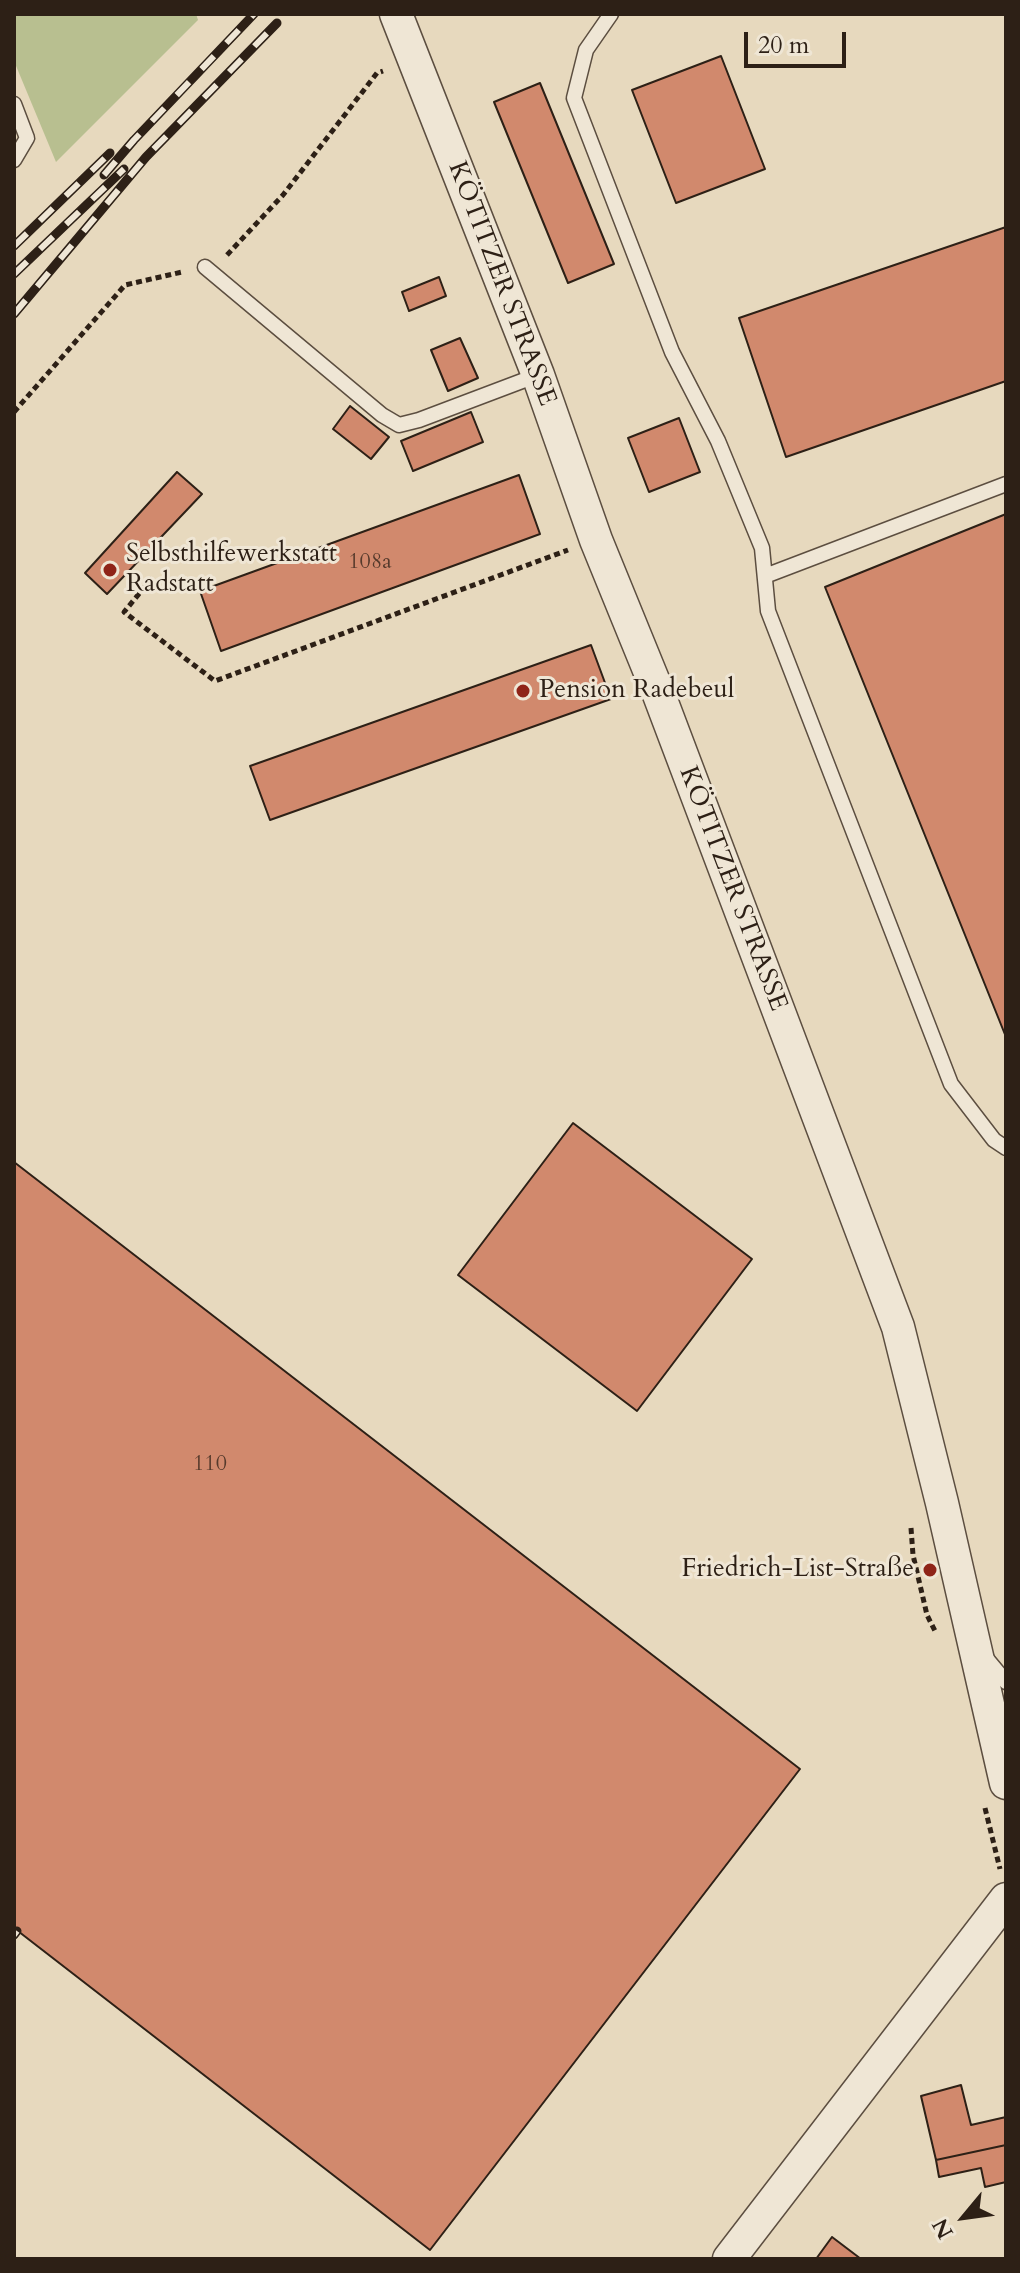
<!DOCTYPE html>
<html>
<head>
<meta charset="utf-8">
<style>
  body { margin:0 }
  #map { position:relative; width:1020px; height:2273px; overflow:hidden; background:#e7d9be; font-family:Cardo,serif }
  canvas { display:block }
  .frame { position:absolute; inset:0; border:16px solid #2d2016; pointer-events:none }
  .north { position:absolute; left:924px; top:2177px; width:80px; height:80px; -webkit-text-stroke:6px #efe6d5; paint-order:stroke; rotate:241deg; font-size:22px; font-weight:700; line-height:32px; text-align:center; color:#2d2016 }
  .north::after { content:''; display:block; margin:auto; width:28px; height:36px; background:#2d2016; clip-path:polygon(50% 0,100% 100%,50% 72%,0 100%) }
  .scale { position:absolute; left:744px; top:32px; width:102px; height:36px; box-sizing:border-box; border:4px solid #2d2016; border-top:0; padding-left:10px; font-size:24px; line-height:28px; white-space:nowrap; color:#2d2016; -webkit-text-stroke:6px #efe6d5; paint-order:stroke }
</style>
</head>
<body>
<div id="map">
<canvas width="1020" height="2273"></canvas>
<div class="frame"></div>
<div class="north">N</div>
<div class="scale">20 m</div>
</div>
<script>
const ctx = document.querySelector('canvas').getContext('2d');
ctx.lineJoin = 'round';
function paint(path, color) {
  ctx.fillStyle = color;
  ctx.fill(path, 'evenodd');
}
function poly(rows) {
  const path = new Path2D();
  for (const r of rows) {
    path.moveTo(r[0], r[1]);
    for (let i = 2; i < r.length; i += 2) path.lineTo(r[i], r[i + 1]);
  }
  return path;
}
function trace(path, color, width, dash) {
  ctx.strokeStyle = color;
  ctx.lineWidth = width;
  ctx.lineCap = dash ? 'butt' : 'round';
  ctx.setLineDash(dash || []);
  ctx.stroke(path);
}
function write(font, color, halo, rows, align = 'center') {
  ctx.font = font + ' Cardo,serif';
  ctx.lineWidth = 6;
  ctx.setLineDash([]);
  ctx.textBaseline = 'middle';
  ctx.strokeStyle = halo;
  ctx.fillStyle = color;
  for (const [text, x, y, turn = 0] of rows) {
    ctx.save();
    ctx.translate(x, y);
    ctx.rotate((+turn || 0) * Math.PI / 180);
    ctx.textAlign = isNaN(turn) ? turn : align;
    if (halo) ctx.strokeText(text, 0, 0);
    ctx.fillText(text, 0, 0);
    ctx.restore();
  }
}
paint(poly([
  [14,14,196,14,198,20,56,162,14,61]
]), '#b8bf90');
const building = poly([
  [721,56,765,169,676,203,632,90,721,56],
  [540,83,614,264,568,283,494,102,540,83],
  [1006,227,1006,381,786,457,739,318,1006,227],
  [439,277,446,296,409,311,402,292,439,277],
  [460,338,478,378,448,391,431,350,460,338],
  [350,406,389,437,371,459,333,429,350,406],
  [471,412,483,442,413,471,401,441,471,412],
  [679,418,700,472,649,492,628,438,679,418],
  [177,472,202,494,107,594,85,573,177,472],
  [519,475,540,534,221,651,200,591,519,475],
  [1006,514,1006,1037,825,587,1006,514],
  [591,645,611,699,270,820,250,766,591,645],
  [573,1123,752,1259,637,1411,458,1275,573,1123],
  [14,1162,800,1769,430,2250,14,1928,14,1162],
  [961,2085,971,2125,1006,2117,1006,2145,936,2160,921,2096,961,2085],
  [1006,2145,1006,2182,985,2187,981,2168,939,2177,936,2160,1006,2145],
  [832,2237,861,2259,816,2259,832,2237]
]);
paint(building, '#d1896d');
trace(building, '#2d2016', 2);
const service = poly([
  [611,14,586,50,574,98,672,352,718,441,762,548,768,611,951,1084,994,1140,1006,1148],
  [14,104,27,138,14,160],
  [205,267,382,415,399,425,419,420,538,375],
  [765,576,1006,484],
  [986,1658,1006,1682]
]);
const tertiary = poly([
  [396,14,538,375,596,540,658,692,898,1327,942,1503,1006,1783],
  [729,2259,1006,1899]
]);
trace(service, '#5c4e40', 17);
trace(tertiary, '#5c4e40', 35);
trace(poly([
  [227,255,283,195,377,73,383,71],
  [14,412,125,285,182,272],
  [152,578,124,612,215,681,568,550],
  [911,1528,913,1555,927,1615,935,1631],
  [985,1808,1000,1869]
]), '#2d2016', 5, [6, 4]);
trace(service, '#efe6d5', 14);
trace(tertiary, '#efe6d5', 32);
const rail = poly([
  [104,175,134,140,254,14],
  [14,246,110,153],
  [14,274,124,169],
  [14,314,146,157,277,23],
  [14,1935,17,1931]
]);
trace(rail, '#2d2016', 9);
trace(rail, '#efe6d5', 6, [18]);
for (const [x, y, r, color] of [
  [110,570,8,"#8f2418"],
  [523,691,8,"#8f2418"],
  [930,1570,8,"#8f2418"]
]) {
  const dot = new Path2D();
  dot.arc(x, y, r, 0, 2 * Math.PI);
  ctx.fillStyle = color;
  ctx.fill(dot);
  trace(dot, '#efe6d5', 3);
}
write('22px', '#563a2c', null, [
  ["108a",370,563],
  ["110",210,1465]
]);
write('26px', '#2d2016', '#efe6d5', [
  ["KÖTITZER STRASSE",501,284,69],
  ["KÖTITZER STRASSE",732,889,69]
]);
write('26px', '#2d2016', '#efe6d5', [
  ["Selbsthilfewerkstatt",126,555],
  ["Radstatt",126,585],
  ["Pension Radebeul",539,691],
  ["Friedrich-List-Straße",914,1570,"right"]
], 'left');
</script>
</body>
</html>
